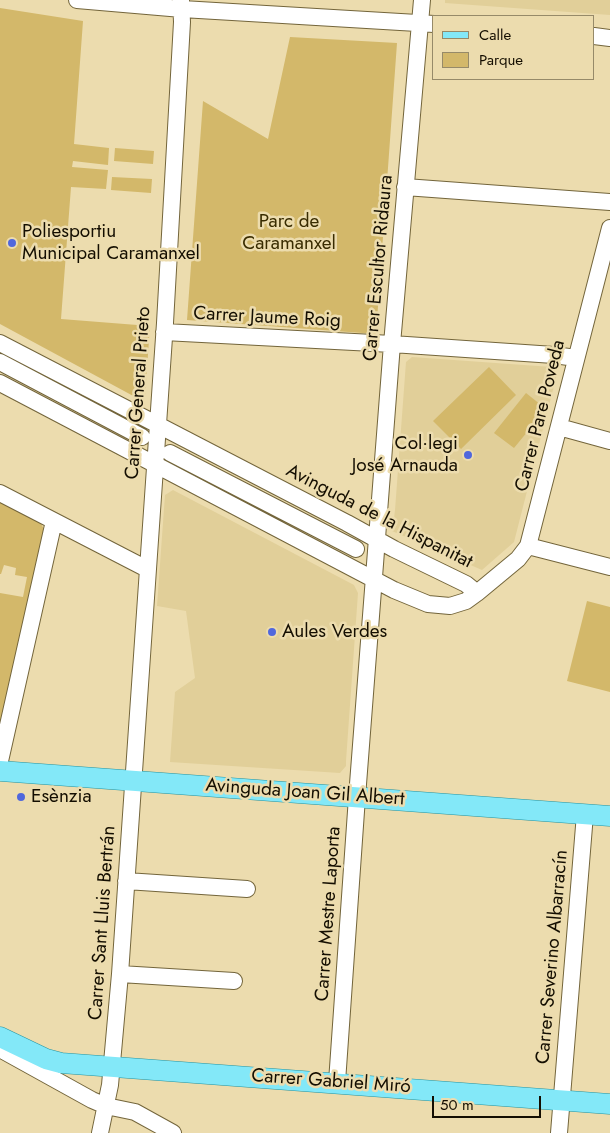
<!DOCTYPE html>
<html>
<head>
<meta charset="utf-8">
<style>
  body { margin:0 }
  #map { position:relative; width:610px; height:1133px; overflow:hidden; background:#ecdcae; font-family:Jost,sans-serif }
  canvas { display:block }
  .legend { position:absolute; left:432px; top:15px; width:162px; height:65px; box-sizing:border-box; background:#ecdcae; border:1px solid #968a69; margin:0; padding:6px 9px; list-style:none; font-size:15px; color:#140e01 }
  .legend li { display:flex; align-items:center; gap:10px; height:25px }
  .legend b { width:25px; border:1px solid #968a69 }
  .scale { position:absolute; left:432px; top:1096px; width:109px; height:22px; box-sizing:border-box; border:2px solid #140e01; border-top:0; padding-left:6px; font-size:15px; line-height:18px; white-space:nowrap; color:#140e01; -webkit-text-stroke:4px #ecdcae; paint-order:stroke }
</style>
</head>
<body>
<div id="map">
<canvas width="610" height="1133"></canvas>
<ul class="legend">
<li><b style="height:6px;background:#83e8f8"></b>Calle</li>
<li><b style="height:14px;background:#d3b86a"></b>Parque</li>
</ul>
<div class="scale">50 m</div>
</div>
<script>
const ctx = document.querySelector('canvas').getContext('2d');
ctx.lineJoin = 'round';
function paint(path, color) {
  ctx.fillStyle = color;
  ctx.fill(path, 'evenodd');
}
function poly(rows) {
  const path = new Path2D();
  for (const r of rows) {
    path.moveTo(r[0], r[1]);
    for (let i = 2; i < r.length; i += 2) path.lineTo(r[i], r[i + 1]);
  }
  return path;
}
function trace(path, color, width, dash) {
  ctx.strokeStyle = color;
  ctx.lineWidth = width;
  ctx.lineCap = dash ? 'butt' : 'round';
  ctx.setLineDash(dash || []);
  ctx.stroke(path);
}
function write(font, color, halo, rows, align = 'center') {
  ctx.font = font + ' Jost,sans-serif';
  ctx.lineWidth = 5;
  ctx.setLineDash([]);
  ctx.textBaseline = 'middle';
  ctx.strokeStyle = halo;
  ctx.fillStyle = color;
  for (const [text, x, y, turn = 0] of rows) {
    ctx.save();
    ctx.translate(x, y);
    ctx.rotate((+turn || 0) * Math.PI / 180);
    ctx.textAlign = isNaN(turn) ? turn : align;
    if (halo) ctx.strokeText(text, 0, 0);
    ctx.fillText(text, 0, 0);
    ctx.restore();
  }
}
paint(poly([
  [445,0,610,0,610,15,445,3],
  [412,357,552,367,557,374,514,542,482,570,392,531,396,520,394,519,395,510,406,362],
  [173,490,354,585,358,593,346,761,346,766,340,773,170,762,175,692,195,678,186,611,157,606,165,495]
]), '#e1cf99');
paint(poly([
  [0,8,83,21,74,144,109,148,108,165,73,161,72,167,108,170,106,189,71,187,61,319,150,326,145,396,137,398,0,324],
  [290,37,397,43,376,334,187,320,203,101,268,139],
  [115,148,154,151,153,164,114,161],
  [112,177,152,179,151,193,111,190],
  [489,367,516,395,461,449,433,421],
  [526,393,546,409,514,448,494,433],
  [0,499,39,520,45,531,0,732,0,593,23,597,27,577,15,575,16,568,4,565,1,574,0,574],
  [587,601,610,607,610,692,567,681]
]), '#d3b86a');
const minor = poly([
  [77,0,182,9,434,24],
  [594,36,610,38],
  [405,187,610,202],
  [164,332,392,344,554,355,576,358],
  [0,343,347,523,394,549,466,584,477,593],
  [0,362,142,437],
  [0,383,394,590,428,604,450,606,466,601,477,593,518,559,528,546,610,228],
  [559,427,610,441],
  [170,453,356,549],
  [0,493,147,569],
  [528,546,610,567],
  [0,761,54,521],
  [126,881,247,889],
  [120,974,234,981],
  [0,1049,92,1100,106,1106,135,1112,173,1133],
  [337,1082,357,797,392,344,422,0],
  [100,1133,110,1085,120,974,165,323,182,22,181,0],
  [559,1133,585,814]
]);
const major = poly([
  [0,771,610,816],
  [0,1037,46,1059,61,1063,610,1104]
]);
trace(minor, '#73653b', 18);
trace(major, '#26929e', 21);
trace(minor, '#fff', 16);
trace(major, '#83e8f8', 20);
for (const [x, y, r, color] of [
  [12,243,5,"#5067dc"],
  [468,455,5,"#5067dc"],
  [272,632,5,"#5067dc"],
  [21,797,5,"#5067dc"]
]) {
  const dot = new Path2D();
  dot.arc(x, y, r, 0, 2 * Math.PI);
  ctx.fillStyle = color;
  ctx.fill(dot);
  trace(dot, '#ecdcae', 2);
}
write('19px', '#392c01', '#ecdcae', [
  ["Parc de",289,222],
  ["Caramanxel",289,244]
]);
write('19px', '#140e01', '#ecdcae', [
  ["Poliesportiu",22,232],
  ["Municipal Caramanxel",22,254],
  ["Col·legi",458,444,"right"],
  ["José Arnauda",458,466,"right"],
  ["Aules Verdes",282,632],
  ["Esènzia",31,797]
], 'left');
write('19px', '#140e01', '#ecdcae', [
  ["Carrer Escultor Ridaura",379,268,-85],
  ["Carrer Jaume Roig",267,318,3],
  ["Carrer General Prieto",139,393,-86],
  ["Carrer Pare Poveda",541,416,-76],
  ["Avinguda de la Hispanitat",379,517,27],
  ["Avinguda Joan Gil Albert",305,793,4],
  ["Carrer Mestre Laporta",329,914,-86],
  ["Carrer Sant Lluis Bertrán",103,923,-86],
  ["Carrer Severino Albarracín",553,957,-85],
  ["Carrer Gabriel Miró",331,1082,4]
]);
</script>
</body>
</html>
